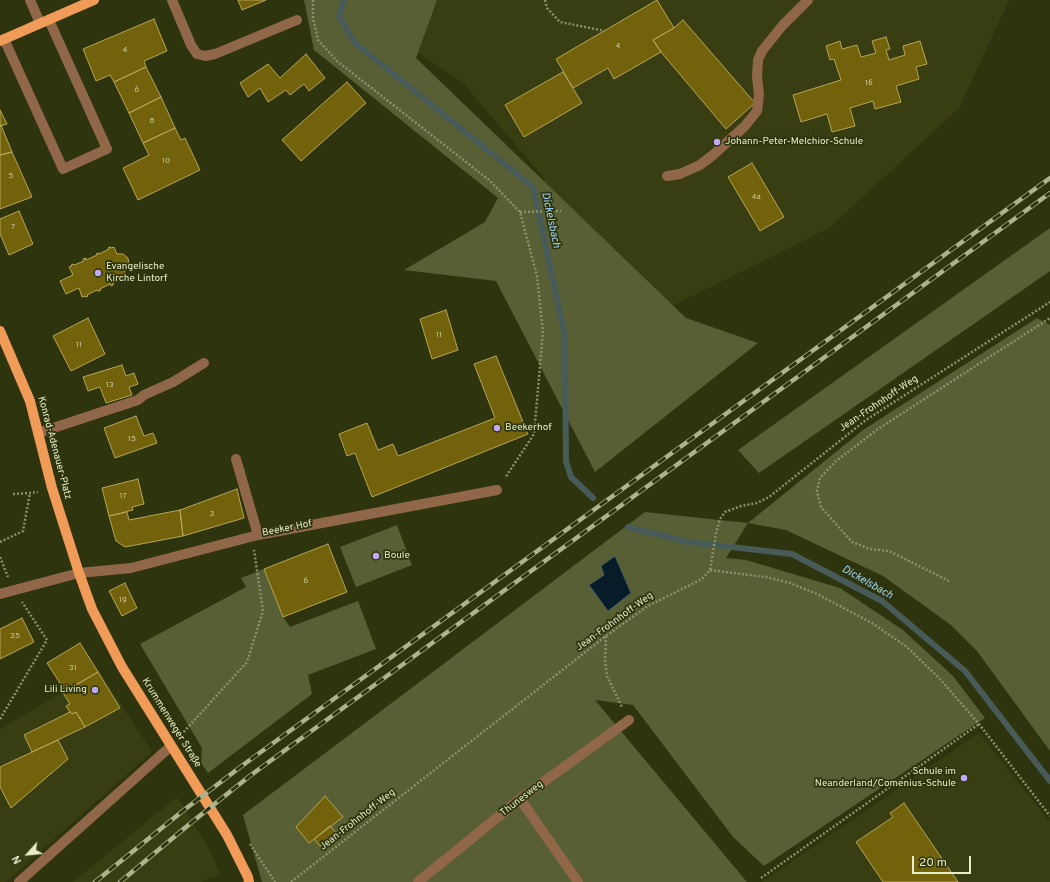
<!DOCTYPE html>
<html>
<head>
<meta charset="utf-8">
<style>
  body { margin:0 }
  #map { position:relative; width:1050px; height:882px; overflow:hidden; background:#2e340d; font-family:Overpass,sans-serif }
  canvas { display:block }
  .north { position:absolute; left:8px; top:834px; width:40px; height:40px; -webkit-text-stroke:3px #2e340d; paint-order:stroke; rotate:243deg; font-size:11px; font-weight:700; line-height:16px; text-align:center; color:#e6edc8 }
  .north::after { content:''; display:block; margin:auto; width:14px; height:18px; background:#e6edc8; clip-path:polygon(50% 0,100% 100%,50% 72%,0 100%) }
  .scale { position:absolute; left:912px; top:856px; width:59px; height:18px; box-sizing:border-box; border:2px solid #e6edc8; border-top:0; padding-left:5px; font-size:12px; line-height:14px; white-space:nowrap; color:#e6edc8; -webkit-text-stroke:3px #2e340d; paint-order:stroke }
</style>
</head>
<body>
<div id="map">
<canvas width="1050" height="882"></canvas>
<div class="north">N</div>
<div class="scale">20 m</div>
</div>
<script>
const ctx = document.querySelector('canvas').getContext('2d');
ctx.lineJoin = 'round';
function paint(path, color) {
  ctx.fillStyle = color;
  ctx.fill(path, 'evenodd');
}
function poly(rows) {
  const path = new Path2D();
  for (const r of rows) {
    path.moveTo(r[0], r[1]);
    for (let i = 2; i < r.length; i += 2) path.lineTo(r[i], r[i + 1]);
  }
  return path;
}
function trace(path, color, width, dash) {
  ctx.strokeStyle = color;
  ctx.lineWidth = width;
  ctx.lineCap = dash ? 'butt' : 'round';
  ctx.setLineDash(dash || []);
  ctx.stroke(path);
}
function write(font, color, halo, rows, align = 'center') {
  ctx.font = font + ' Overpass,sans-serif';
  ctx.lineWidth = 3.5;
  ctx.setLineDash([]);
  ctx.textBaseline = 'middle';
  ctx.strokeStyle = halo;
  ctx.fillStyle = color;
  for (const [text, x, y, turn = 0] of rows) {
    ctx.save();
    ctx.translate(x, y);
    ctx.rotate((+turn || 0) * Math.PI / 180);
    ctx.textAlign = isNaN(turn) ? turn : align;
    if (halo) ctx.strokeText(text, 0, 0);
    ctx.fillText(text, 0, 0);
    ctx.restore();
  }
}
paint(poly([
  [379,0,1009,0,959,108,829,228,640,322,576,308,543,177,462,82,369,20],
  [99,671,152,752,6,882,0,882,0,729],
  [979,733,1050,822,1050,882,762,882],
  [177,797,212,854,220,875,206,879,202,882,73,882]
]), '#383e12');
paint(poly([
  [304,0,437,0,416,58,686,318,758,343,595,472,496,281,404,270,485,222,498,198,314,50],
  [1050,228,1050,271,759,473,738,450],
  [1037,318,1050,325,1050,751,977,651,951,625,883,576,786,530,748,523,726,558,746,560,840,588,903,630,953,676,985,718,764,866,733,837,633,705,595,700,747,882,262,882,243,815,645,512,748,523,863,430],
  [397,525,412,565,356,587,340,547],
  [264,569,283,617,290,627,358,601,376,649,308,675,312,694,208,773,201,763,202,748,140,644,246,587,241,578]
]), '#585f34');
const water = poly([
  [615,556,631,593,608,611,589,585,604,575,601,566,615,556]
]);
paint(water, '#061c29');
trace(water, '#495b59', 1);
trace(poly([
  [344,0,339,16,354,42,533,187,565,337,566,461,571,477,593,498],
  [628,527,688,542,792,554,882,601,965,671,1050,781]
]), '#495b59', 6);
const building = poly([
  [238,0,266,0,242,10,238,0],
  [657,0,674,28,653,40,661,52,614,79,608,68,573,88,556,59,657,0],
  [154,19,167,51,144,61,146,67,114,82,110,75,96,81,83,49,154,19],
  [683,20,755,103,726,129,661,52,653,40,674,28,683,20],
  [886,37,890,49,886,50,889,60,905,55,903,46,920,41,927,64,916,67,919,79,896,86,901,102,875,109,873,101,850,108,855,126,832,132,827,114,801,122,793,95,841,80,834,59,830,60,826,46,840,41,842,49,857,45,861,57,876,53,872,41,886,37],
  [306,54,325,78,309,91,304,84,290,95,286,90,268,102,260,88,248,97,240,83,268,64,280,78,306,54],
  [146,67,161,97,129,113,114,82,146,67],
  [563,72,582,103,524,137,505,105,563,72],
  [347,82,366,103,301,161,282,140,347,82],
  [161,97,175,128,143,143,129,113,161,97],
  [0,110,7,124,0,126,0,110],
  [1,125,12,152,0,155,0,126,1,125],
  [175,128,181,140,185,138,200,170,138,200,123,168,149,155,143,143,175,128],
  [12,152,32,197,0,209,0,155,12,152],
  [752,163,784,217,760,231,728,177,752,163],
  [19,211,33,244,9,255,0,234,0,219,19,211],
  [110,247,111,248,114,247,117,254,123,254,128,258,129,265,124,270,127,277,125,277,125,279,123,280,122,279,113,283,113,285,111,286,110,284,100,289,100,291,98,291,97,290,87,295,88,296,86,297,85,296,82,297,79,288,66,294,60,281,73,275,69,267,72,266,71,265,73,264,74,265,84,261,83,259,86,258,86,260,97,255,96,254,99,253,99,254,109,249,108,248,110,247],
  [446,310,458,350,432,359,420,319,446,310],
  [88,318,105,354,71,371,53,336,88,318],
  [496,356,528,434,372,497,355,453,347,456,339,434,367,423,378,450,393,444,398,456,495,418,474,364,496,356],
  [122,365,126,376,134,373,138,384,129,387,132,395,106,403,100,387,88,391,83,377,122,365],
  [136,416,144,436,153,433,157,443,115,458,104,428,136,416],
  [138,479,144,504,132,507,133,510,109,516,102,488,138,479],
  [237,489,244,518,183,536,180,510,237,489],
  [180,510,183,536,125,547,116,541,109,516,127,512,129,520,180,510],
  [328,544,347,592,283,617,264,569,328,544],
  [125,583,137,608,122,616,109,591,125,583],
  [22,618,34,642,0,659,0,629,22,618],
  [80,643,98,672,65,691,47,663,80,643],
  [98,672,120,708,85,727,76,712,72,714,70,712,66,706,70,704,63,693,98,672],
  [70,712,72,714,76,712,85,727,32,752,24,735,70,712],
  [58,740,68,759,11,808,0,787,0,767,58,740],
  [325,796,343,817,309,843,296,827,325,796],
  [904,803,958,882,883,882,856,842,893,817,890,813,904,803],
  [330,826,336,833,320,846,314,839,330,826]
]);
paint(building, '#73620c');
trace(building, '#b6a559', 1);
trace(poly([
  [313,0,313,18,318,40,337,61,489,180,520,212,537,276,543,332,534,434,505,478],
  [545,0,547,8,560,22,605,31],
  [520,212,561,211],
  [13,494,30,493,38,492],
  [0,542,23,531,30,493],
  [0,557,8,577],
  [710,570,766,577,790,583,817,594,872,623,907,647,939,678,979,724,1050,816],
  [949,581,889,551,870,549,852,542,821,507,817,491,820,478,836,461,878,429,1050,318],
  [606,636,605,660,607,676,622,707],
  [0,719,47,640,22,602],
  [181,735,247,662,263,611,254,550],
  [250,844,275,882],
  [761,878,979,724],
  [291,882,606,636,648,606,702,579,710,570,716,533,720,519,725,512,741,506,757,503,769,497,866,420,1050,302]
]), '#8b916b', 2.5, [2, 2]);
trace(poly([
  [30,0,40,23],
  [172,0,191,45,197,54,205,56,215,54,297,20],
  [4,39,63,169,107,149,49,20],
  [667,176,680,174,700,165,713,155,745,126,757,111,759,95,757,76,758,60,762,51,782,26,808,0],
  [38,433,138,400,144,395,173,382,204,363],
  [236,459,258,535],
  [0,594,79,573,131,568,258,535,497,490],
  [520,799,578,882],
  [19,882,171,746],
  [418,882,520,799,629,720]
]), '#916749', 10);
trace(poly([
  [0,41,94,0],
  [0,331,30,401,52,488,79,573,92,609,122,667,227,835,248,877,249,882]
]), '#f19b59', 10);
const rail = poly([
  [95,882,184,810,243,765,1050,178],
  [120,882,192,822,251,775,1050,193]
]);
trace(rail, '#acb38d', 4.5);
trace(rail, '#2e340d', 3, [9]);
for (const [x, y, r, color] of [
  [717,142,4,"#bea9f4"],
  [98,273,4,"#bea9f4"],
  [497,428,4,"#bea9f4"],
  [376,556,4,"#bea9f4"],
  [95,690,4,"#bea9f4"],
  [964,778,4,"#bea9f4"]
]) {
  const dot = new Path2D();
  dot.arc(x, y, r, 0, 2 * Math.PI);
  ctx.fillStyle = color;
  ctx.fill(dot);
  trace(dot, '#2e340d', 1.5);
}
write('8px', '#c9ca99', null, [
  ["4",618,46],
  ["4",125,50],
  ["16",869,83],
  ["6",137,90],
  ["8",152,121],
  ["10",166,161],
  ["5",11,176],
  ["4a",756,197],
  ["7",13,227],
  ["11",439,335],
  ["11",79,345],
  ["13",110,385],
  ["15",132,439],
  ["17",123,496],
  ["3",212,514],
  ["6",306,581],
  ["19",123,600],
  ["35",15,636],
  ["31",73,668]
]);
write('10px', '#e6edc8', '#2e340d', [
  ["Johann-Peter-Melchior-Schule",725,142],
  ["Evangelische",106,267],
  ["Kirche Lintorf",106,279],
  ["Beekerhof",505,428],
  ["Boule",384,556],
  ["Lili Living",87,690,"right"],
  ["Schule im",956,772,"right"],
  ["Neanderland/Comenius-Schule",956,784,"right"]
], 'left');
write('10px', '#e6edc8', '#2e340d', [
  ["Jean-Frohnhoff-Weg",879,404,-34],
  ["Konrad-Adenauer-Platz",54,448,75],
  ["Beeker Hof",287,529,-11],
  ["Jean-Frohnhoff-Weg",615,622,-36],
  ["Krummenweger Straße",171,723,58],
  ["Thunesweg",522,799,-38],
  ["Jean-Frohnhoff-Weg",358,820,-38]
]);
write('italic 11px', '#9fd6f9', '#2e340d', [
  ["Dickelsbach",550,220,78],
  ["Dickelsbach",867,583,30]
]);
</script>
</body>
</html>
